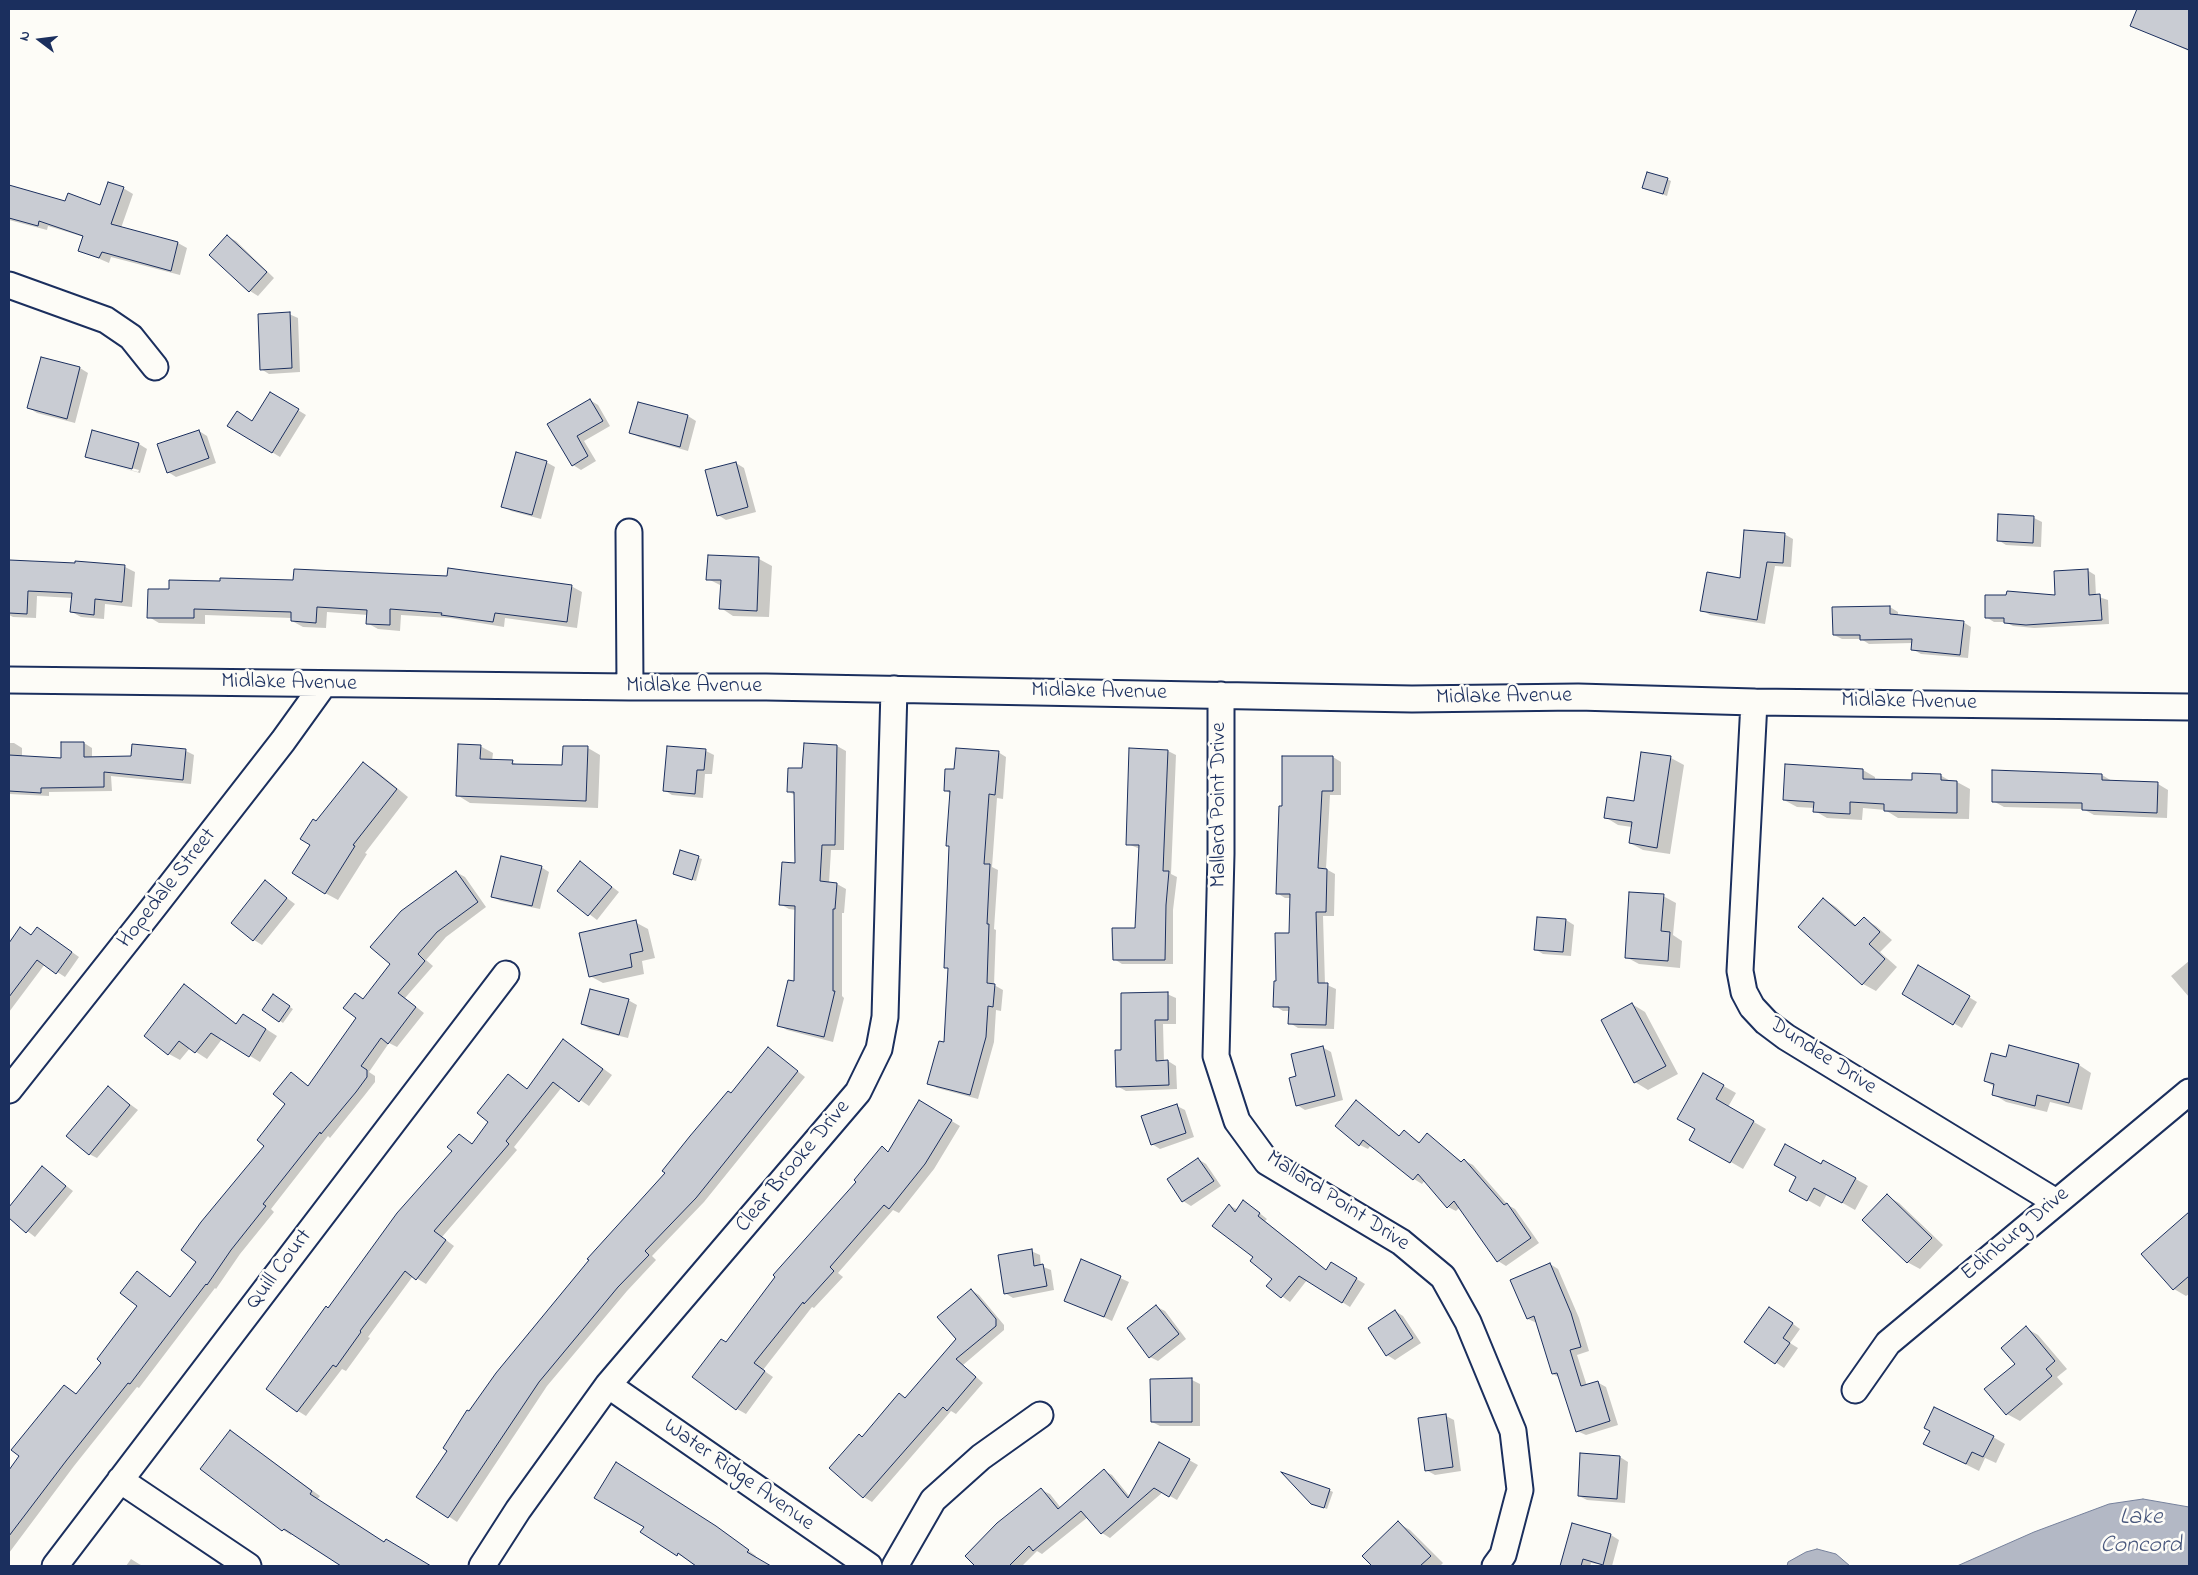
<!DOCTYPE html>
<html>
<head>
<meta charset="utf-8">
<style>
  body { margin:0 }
  #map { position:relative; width:2198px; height:1575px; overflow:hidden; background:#fdfcf7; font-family:"Indie Flower",sans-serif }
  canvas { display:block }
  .frame { position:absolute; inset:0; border:10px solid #1b2f5e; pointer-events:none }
  .north { position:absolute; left:15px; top:15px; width:50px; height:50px; -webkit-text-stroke:4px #fdfcf7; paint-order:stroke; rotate:285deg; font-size:14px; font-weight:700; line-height:20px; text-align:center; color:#1b2f5e }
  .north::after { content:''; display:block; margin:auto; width:18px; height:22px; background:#1b2f5e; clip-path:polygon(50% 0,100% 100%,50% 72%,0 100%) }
</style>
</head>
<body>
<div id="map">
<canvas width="2198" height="1575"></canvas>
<div class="frame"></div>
<div class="north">N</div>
</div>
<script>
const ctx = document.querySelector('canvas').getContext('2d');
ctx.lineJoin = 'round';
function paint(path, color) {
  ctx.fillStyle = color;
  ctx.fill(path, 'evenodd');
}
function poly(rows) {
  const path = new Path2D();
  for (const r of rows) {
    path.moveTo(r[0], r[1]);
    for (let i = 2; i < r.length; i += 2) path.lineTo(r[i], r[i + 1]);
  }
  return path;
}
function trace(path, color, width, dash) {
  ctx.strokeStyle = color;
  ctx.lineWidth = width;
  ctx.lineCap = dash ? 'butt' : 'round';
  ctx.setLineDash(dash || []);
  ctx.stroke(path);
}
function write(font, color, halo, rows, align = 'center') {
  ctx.font = font + ' "Indie Flower",sans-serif';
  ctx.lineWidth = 5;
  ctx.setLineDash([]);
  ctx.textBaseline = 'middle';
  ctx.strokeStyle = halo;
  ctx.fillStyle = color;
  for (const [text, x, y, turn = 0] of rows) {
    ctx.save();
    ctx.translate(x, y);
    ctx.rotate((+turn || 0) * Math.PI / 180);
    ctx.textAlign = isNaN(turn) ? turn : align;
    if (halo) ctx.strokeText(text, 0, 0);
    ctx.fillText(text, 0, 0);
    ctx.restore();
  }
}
const water = poly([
  [2143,1499,2189,1507,2189,1566,1957,1566,2034,1532,2109,1504,2143,1499],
  [1817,1549,1836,1554,1850,1566,1787,1566,1788,1562,1806,1552,1817,1549]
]);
paint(water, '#b3b8c5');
trace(water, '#76819c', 1);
paint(poly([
  [2138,9,2189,9,2189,51,2131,25],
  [1667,179,1671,181,1667,196,1644,188],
  [9,187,66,202,101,206,123,188,133,194,121,228,178,243,187,248,180,275,111,257,109,263,79,250,84,237,48,226,47,230,9,220],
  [228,237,236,241,274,278,258,296,250,291],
  [289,314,298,318,300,372,269,374,261,369],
  [42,358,80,368,88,373,75,423,37,413,29,408],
  [270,393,306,415,280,457,229,426,253,422],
  [590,400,598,405,610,426,584,441,596,461,581,470,573,465,549,424],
  [639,403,688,416,696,421,688,451,639,437,631,433],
  [199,431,207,436,216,463,176,477,168,472],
  [93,432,139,444,147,449,140,473,94,460,138,472,139,470,94,458,94,460,86,456],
  [546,462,555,467,541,519,511,511,503,506],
  [736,463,744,468,756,512,726,520,718,515],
  [2034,518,2042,522,2041,547,2006,545,1998,540],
  [1784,534,1793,539,1791,567,1775,566,1765,624,1710,615,1702,610,1741,579],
  [709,556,759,559,772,566,769,617,733,616,721,608,722,586,708,579],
  [9,561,76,564,76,563,125,567,135,572,132,607,105,604,104,619,81,617,72,612,73,598,37,596,36,618,13,617,9,615],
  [2087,570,2095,575,2096,596,2108,600,2109,624,2034,628,2013,626,2005,622,1994,622,1986,617,2057,596],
  [571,586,582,592,577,628,505,618,504,627,450,618,401,615,400,631,378,629,367,623,368,615,327,612,326,628,303,627,292,621,292,618,205,615,205,624,159,623,149,617,149,590],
  [1890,607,1898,612,1898,616,1963,622,1971,627,1968,658,1921,654,1912,649,1913,643,1869,644,1861,639,1842,639,1834,635],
  [9,743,14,743,22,748,22,757,62,759,84,743,92,748,92,758,132,757,186,751,194,755,191,784,111,776,112,791,49,792,49,796,9,794],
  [480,746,493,753,492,761,512,762,518,765,564,767,588,748,600,755,598,808,470,803,457,795],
  [837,746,846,751,844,850,831,850,829,883,837,884,846,889,844,913,842,913,842,996,844,998,833,1042,787,1030,778,1025,795,983,796,910,789,909,780,904,796,865,796,796,788,791,804,770],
  [668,747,706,751,714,755,712,774,705,774,703,798,672,795,664,790],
  [1168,751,1176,755,1171,874,1177,877,1173,910,1173,964,1122,964,1114,959,1136,929,1140,849,1128,844],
  [998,752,1006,757,1003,799,997,798,992,867,998,870,994,929,996,930,994,985,1003,990,1001,1011,996,1010,994,1042,978,1099,937,1088,929,1083,945,1044,950,969,945,967,951,794,945,790,955,771],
  [1642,753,1671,758,1684,765,1670,854,1643,850,1630,843,1632,827,1618,825,1605,817,1635,802],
  [1333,757,1341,762,1341,795,1330,795,1326,869,1335,874,1334,916,1323,916,1325,984,1336,989,1334,1029,1298,1028,1290,1023,1290,1011,1283,1011,1275,1006,1278,982,1290,934,1291,898,1285,898,1277,893,1284,807],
  [363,763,375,770,408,797,365,853,367,854,338,900,325,893,312,845,317,823],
  [1863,770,1875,777,1875,780,1913,781,1940,775,1952,782,1957,782,1970,789,1969,819,1898,818,1885,810,1863,808,1862,820,1827,818,1815,811,1815,808,1797,807,1784,800],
  [2102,775,2112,781,2158,784,2168,790,2167,818,2094,815,2083,809,2004,807,1993,801],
  [681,852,702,859,696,881,674,874],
  [581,863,619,892,597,920,558,890],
  [541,867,549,872,540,909,501,901,493,897],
  [456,872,465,877,486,907,446,937,426,960,433,966,405,998,424,1013,397,1047,389,1043,369,1072,375,1076,375,1082,364,1096,330,1138,328,1136,271,1209,274,1212,240,1254,216,1289,215,1288,139,1388,137,1387,74,1466,9,1553,9,1472,64,1387,77,1395,103,1362,139,1306,146,1278,171,1298,197,1261,266,1145,287,1104,291,1074,309,1087,358,1018,364,1000],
  [265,882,295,904,262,945,254,940],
  [1663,896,1676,903,1673,935,1682,941,1680,968,1639,964,1626,957],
  [1824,899,1836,907,1857,926,1864,919,1876,926,1892,940,1880,952,1897,967,1876,991,1863,984,1800,927],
  [1566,920,1574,925,1571,956,1543,954,1535,949],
  [635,922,648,929,655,958,642,961,644,974,603,983,590,976],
  [20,929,32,936,45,933,79,957,65,977,45,964,9,1012,9,945],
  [2189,961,2189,997,2171,976],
  [1919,967,1977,1002,1962,1028,1903,994],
  [184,986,238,1025,255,1022,277,1036,260,1062,222,1039,207,1059,190,1048,180,1060,169,1054],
  [1167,994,1176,998,1176,1024,1163,1024,1164,1062,1168,1061,1176,1066,1177,1089,1126,1091,1117,1086,1122,1051],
  [276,998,293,1009,283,1023,264,1010],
  [628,1000,637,1005,628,1038,590,1029,582,1024],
  [1632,1004,1645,1012,1678,1074,1648,1090,1635,1082],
  [572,1046,612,1075,589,1106,562,1087,514,1147,517,1150,442,1237,454,1246,426,1284,413,1276,368,1337,370,1338,346,1371,342,1369,306,1416,298,1411,329,1309,468,1141,473,1144,490,1122,508,1076,528,1090],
  [1322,1047,1331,1052,1343,1100,1305,1110,1297,1105,1298,1077],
  [768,1048,805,1077,704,1202,652,1256,656,1260,627,1291,547,1386,457,1522,418,1496,448,1450,469,1413,591,1260,667,1173],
  [2007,1059,2079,1065,2091,1073,2082,1110,2050,1102,2047,1112,2006,1102,1993,1094,1995,1087,1985,1081],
  [1704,1075,1736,1093,1728,1107,1766,1129,1743,1169,1691,1139,1697,1129],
  [108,1088,138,1110,97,1158,89,1154],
  [920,1102,960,1126,934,1169,899,1213,893,1210,838,1273,843,1277,814,1308,812,1307,763,1370,773,1377,746,1414,737,1409,726,1343,858,1182,882,1148,889,1152],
  [1356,1102,1401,1137,1404,1132,1421,1143,1427,1135,1462,1162,1465,1161,1473,1165,1508,1205,1515,1209,1539,1243,1506,1266,1498,1261,1460,1207,1456,1211,1448,1207,1425,1180,1422,1184,1414,1179,1371,1145,1368,1149,1360,1145],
  [1177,1106,1185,1110,1194,1137,1160,1149,1152,1144],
  [1198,1159,1206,1164,1221,1186,1191,1206,1183,1201],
  [1824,1161,1868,1186,1855,1210,1827,1194,1820,1207,1790,1190,1822,1165],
  [43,1168,73,1191,35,1237,9,1217,9,1209],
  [1887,1196,1899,1203,1943,1245,1920,1269,1907,1262],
  [1229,1205,1238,1210,1252,1207,1267,1219,1265,1221,1327,1271,1332,1264,1365,1284,1350,1307,1307,1280,1290,1302,1268,1286,1274,1279,1255,1257],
  [2189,1213,2189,1294,2186,1296,2174,1289,2143,1254],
  [1031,1251,1040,1255,1041,1266,1051,1270,1054,1290,1013,1298,1005,1293],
  [1082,1261,1129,1282,1112,1321,1066,1300],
  [1550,1264,1558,1269,1579,1318,1589,1351,1577,1355,1587,1386,1597,1382,1606,1387,1618,1425,1586,1435,1577,1431,1560,1378,1553,1374,1537,1323,1528,1319],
  [971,1290,979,1295,1004,1325,1004,1330,963,1365,983,1383,956,1414,951,1411,872,1502,864,1497,862,1438,906,1399,957,1339],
  [1157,1307,1165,1311,1186,1339,1158,1361,1150,1357],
  [1395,1311,1403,1316,1421,1343,1395,1360,1387,1355],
  [1778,1313,1800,1329,1790,1343,1798,1348,1784,1368,1746,1342],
  [2026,1328,2038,1335,2067,1369,2057,1377,2063,1384,2020,1421,2007,1414,1986,1390,2017,1364],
  [1192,1380,1200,1384,1200,1426,1160,1426,1152,1422],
  [1446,1416,1454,1420,1461,1471,1435,1475,1426,1470],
  [230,1431,320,1496,317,1500,385,1544,395,1545,429,1566,343,1566,292,1533,291,1535,283,1530,201,1469],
  [1993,1437,2005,1444,1996,1463,1985,1458,1979,1471,1925,1444],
  [1160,1444,1198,1465,1177,1500,1163,1492,1110,1538,1102,1533,1088,1517,1042,1554,1037,1551,1022,1566,977,1566,966,1556,1041,1490,1050,1494,1061,1508,1104,1471,1112,1475,1130,1497],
  [1620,1457,1628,1462,1625,1503,1587,1500,1579,1496],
  [1329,1490,1333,1492,1327,1509,1316,1505],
  [1398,1523,1410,1530,1443,1563,1440,1566,1374,1566,1364,1556],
  [1572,1525,1611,1535,1619,1540,1612,1566,1591,1563,1590,1566,1561,1566],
  [642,1531,724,1532,756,1556,755,1558,769,1566,697,1566],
  [131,1559,139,1564,143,1566,126,1566]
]), '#0003');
const building = poly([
  [2137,9,2189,9,2189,50,2130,26,2137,9],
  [1647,172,1668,178,1663,194,1642,188,1647,172],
  [108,182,124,187,111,224,178,242,171,271,102,252,99,258,78,251,83,236,39,221,38,226,9,218,9,185,65,201,68,193,100,205,108,182],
  [227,235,267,272,249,292,209,255,227,235],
  [290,312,292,368,260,370,258,314,290,312],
  [41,357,80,367,67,419,27,408,41,357],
  [270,392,299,409,272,453,227,426,237,411,252,421,270,392],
  [590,399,603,421,577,436,588,456,572,466,547,424,590,399],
  [638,402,688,415,680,447,629,433,638,402],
  [92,430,139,443,132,469,85,457,92,430],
  [199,430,209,458,167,473,157,444,199,430],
  [516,452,547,461,532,515,501,507,516,452],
  [736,462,748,507,717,516,705,470,736,462],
  [1998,514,2034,516,2033,543,1997,541,1998,514],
  [1744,530,1785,533,1783,563,1767,562,1757,620,1700,611,1707,572,1740,578,1744,530],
  [708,555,759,557,757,611,719,609,721,580,706,580,708,555],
  [9,560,75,563,75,561,125,565,122,602,95,599,94,615,70,612,72,593,28,591,27,614,9,613,9,560],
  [448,568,572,585,567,622,495,613,493,622,441,615,442,613,390,609,390,625,366,624,367,610,317,607,316,623,291,621,291,612,194,609,194,618,147,618,148,589,169,589,169,580,220,581,220,578,293,580,294,569,447,576,448,568],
  [2088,569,2089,595,2100,594,2102,620,2026,625,2004,623,2004,618,1985,618,1985,595,2006,595,2007,591,2055,595,2054,571,2088,569],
  [1890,606,1890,614,1964,621,1960,655,1911,650,1912,639,1860,640,1860,635,1833,635,1832,607,1890,606],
  [61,742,84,742,84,757,131,756,132,744,186,749,183,780,104,772,104,787,41,788,41,793,9,791,9,755,61,758,61,742],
  [804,743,837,745,835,845,822,845,820,881,837,883,835,909,833,909,833,991,835,991,824,1037,777,1026,788,980,794,981,795,906,779,905,782,862,795,863,794,792,787,792,788,768,802,768,804,743],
  [458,744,481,745,480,759,513,760,512,764,562,765,563,746,588,746,586,801,456,796,458,744],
  [667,746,706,749,704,770,697,770,695,794,663,791,667,746],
  [956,748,999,751,995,795,989,794,984,864,990,864,987,924,989,924,987,983,995,984,993,1007,988,1006,986,1037,970,1095,927,1084,939,1041,944,1042,948,968,944,968,949,846,946,846,950,791,944,791,945,769,954,769,956,748],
  [1129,748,1168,750,1163,871,1169,871,1166,905,1165,960,1113,960,1112,928,1135,928,1139,845,1126,845,1129,748],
  [1641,752,1671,756,1657,848,1629,843,1632,822,1604,818,1607,797,1634,801,1641,752],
  [1282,756,1333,756,1333,791,1322,791,1318,868,1327,869,1326,912,1316,912,1318,983,1328,983,1326,1025,1288,1024,1289,1007,1273,1007,1274,981,1276,981,1275,933,1289,933,1290,894,1276,894,1279,806,1282,806,1282,756],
  [363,762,397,789,353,845,355,846,325,894,292,873,310,845,300,839,313,819,316,821,363,762],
  [1785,764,1863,769,1863,779,1912,780,1912,773,1941,774,1941,780,1957,781,1957,813,1884,811,1884,804,1850,802,1850,814,1813,812,1814,802,1783,800,1785,764],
  [1992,770,2102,774,2102,780,2158,782,2157,813,2082,810,2082,803,1992,802,1992,770],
  [680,850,699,856,692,880,673,874,680,850],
  [501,856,542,866,532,906,491,897,501,856],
  [580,861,612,887,588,916,557,891,580,861],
  [456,871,478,902,437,932,418,954,425,961,398,993,416,1007,388,1044,381,1038,361,1066,367,1070,367,1077,356,1092,321,1134,320,1132,263,1204,266,1206,231,1250,207,1285,206,1284,130,1384,128,1383,66,1461,9,1536,9,1470,19,1456,11,1450,64,1385,76,1394,101,1363,97,1359,137,1306,120,1293,137,1271,170,1297,196,1262,181,1250,201,1222,264,1146,257,1140,285,1104,273,1094,291,1072,308,1086,356,1018,343,1008,355,993,363,999,390,964,370,947,401,911,456,871],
  [265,880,287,898,253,941,231,923,265,880],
  [1629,892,1664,894,1661,931,1670,932,1668,961,1625,958,1629,892],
  [1823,898,1855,926,1864,917,1880,932,1869,944,1885,959,1862,985,1798,927,1823,898],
  [1537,917,1566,919,1563,952,1534,950,1537,917],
  [636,920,643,951,630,954,632,967,589,977,579,933,636,920],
  [20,927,31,935,37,927,72,952,56,974,37,960,9,997,9,943,20,927],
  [1918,965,1970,996,1953,1025,1902,994,1918,965],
  [184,984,236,1024,243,1014,266,1029,249,1057,211,1033,195,1053,179,1041,168,1055,144,1036,184,984],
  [590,989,629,999,619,1035,581,1024,590,989],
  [1168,992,1168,1020,1155,1020,1156,1061,1168,1060,1169,1085,1116,1087,1115,1050,1121,1050,1121,993,1168,992],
  [273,994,290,1006,279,1022,262,1010,273,994],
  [1632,1003,1666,1066,1634,1083,1601,1020,1632,1003],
  [563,1039,603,1069,579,1102,553,1082,506,1141,509,1144,434,1231,446,1240,416,1280,405,1271,360,1331,361,1332,336,1367,333,1365,297,1412,266,1389,326,1306,328,1308,397,1213,452,1151,447,1147,459,1134,472,1144,488,1122,477,1113,508,1074,527,1089,563,1039],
  [2009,1045,2079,1064,2069,1103,2037,1095,2035,1106,1992,1095,1994,1084,1984,1081,1991,1053,2006,1057,2009,1045],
  [1323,1046,1335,1096,1296,1106,1289,1078,1296,1076,1291,1054,1323,1046],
  [768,1047,798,1071,696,1198,645,1251,649,1255,618,1287,539,1382,448,1518,416,1497,447,1451,443,1448,467,1410,469,1411,496,1373,589,1260,587,1259,665,1173,662,1171,690,1136,728,1091,731,1093,768,1047],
  [1703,1073,1724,1085,1716,1099,1754,1121,1730,1163,1689,1140,1695,1129,1677,1119,1703,1073],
  [108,1086,130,1105,89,1155,66,1136,108,1086],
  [919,1100,952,1120,925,1164,889,1209,884,1205,830,1267,834,1271,804,1304,803,1302,754,1363,765,1371,736,1410,692,1377,721,1339,726,1342,775,1277,773,1275,856,1182,854,1180,882,1146,888,1152,919,1100],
  [1356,1100,1399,1136,1404,1130,1419,1143,1427,1133,1461,1162,1464,1159,1504,1205,1507,1203,1531,1238,1497,1262,1454,1201,1447,1208,1418,1174,1413,1180,1363,1140,1359,1146,1335,1126,1356,1100],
  [1177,1104,1186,1133,1151,1145,1141,1116,1177,1104],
  [1785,1144,1821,1164,1823,1160,1856,1178,1842,1203,1814,1188,1807,1201,1789,1191,1796,1177,1774,1165,1785,1144],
  [1198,1158,1214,1181,1182,1202,1167,1179,1198,1158],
  [42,1166,66,1186,26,1233,9,1218,9,1207,42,1166],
  [1887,1194,1932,1238,1907,1263,1862,1220,1887,1194],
  [1243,1200,1260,1213,1258,1216,1326,1270,1331,1262,1357,1278,1342,1303,1299,1276,1281,1298,1266,1286,1272,1279,1250,1261,1253,1257,1212,1226,1229,1204,1235,1212,1243,1200],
  [2189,1212,2189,1276,2173,1290,2141,1254,2189,1212],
  [1032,1249,1034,1266,1043,1264,1047,1286,1004,1294,998,1255,1032,1249],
  [1081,1259,1121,1276,1104,1317,1064,1301,1081,1259],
  [1550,1263,1571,1313,1581,1347,1570,1350,1581,1386,1598,1381,1610,1421,1576,1432,1557,1373,1552,1374,1534,1316,1527,1319,1510,1280,1550,1263],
  [971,1289,996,1319,996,1326,956,1359,976,1377,947,1411,943,1407,863,1498,829,1468,859,1434,862,1437,899,1393,905,1398,956,1339,937,1317,971,1289],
  [1156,1305,1179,1334,1149,1358,1127,1328,1156,1305],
  [1769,1307,1793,1323,1783,1338,1790,1343,1775,1364,1744,1342,1769,1307],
  [1395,1310,1413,1338,1386,1356,1368,1328,1395,1310],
  [2026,1326,2055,1361,2046,1369,2052,1376,2006,1415,1984,1389,2015,1364,2001,1348,2026,1326],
  [1192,1378,1192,1422,1151,1422,1150,1379,1192,1378],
  [1934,1407,1994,1436,1983,1457,1972,1452,1966,1464,1923,1444,1930,1431,1924,1428,1934,1407],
  [1446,1414,1453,1467,1425,1471,1418,1418,1446,1414],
  [230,1430,312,1491,310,1494,384,1542,386,1539,431,1566,341,1566,284,1529,282,1531,200,1469,230,1430],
  [1159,1442,1190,1459,1169,1497,1154,1488,1101,1534,1081,1511,1033,1551,1029,1546,1009,1566,975,1566,965,1556,997,1523,1041,1488,1058,1509,1104,1469,1128,1498,1159,1442],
  [1580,1453,1620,1456,1617,1499,1578,1496,1580,1453],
  [616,1462,716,1526,749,1550,747,1552,771,1566,696,1566,678,1553,677,1556,640,1532,644,1527,594,1498,616,1462],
  [1281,1472,1330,1489,1324,1508,1311,1504,1281,1472],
  [1398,1521,1431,1556,1420,1566,1372,1566,1362,1556,1398,1521],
  [1572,1523,1611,1534,1603,1565,1583,1559,1581,1566,1560,1566,1572,1523]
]);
paint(building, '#c9ccd3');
trace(building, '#1b2f5e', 1);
const minor = poly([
  [9,285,106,320,131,337,155,367],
  [629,532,630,687],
  [9,680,630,687,766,687,1412,699,1578,697,1754,702,2189,707],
  [1221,695,1221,854,1216,1056,1237,1121,1267,1162,1401,1242,1443,1277,1468,1322,1513,1431,1520,1490,1503,1555,1495,1566],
  [1754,702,1740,971,1744,992,1752,1007,1766,1022,1786,1037,2056,1202],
  [9,1090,153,908,283,741,324,684],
  [608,1385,869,1566],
  [1855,1390,1888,1343,2189,1092],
  [120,1480,248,1566],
  [55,1566,506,974],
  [482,1566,518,1510,608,1385,858,1092,879,1049,885,1017,894,689],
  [895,1566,933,1500,981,1457,1040,1415]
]);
trace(minor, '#1b2f5e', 29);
trace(minor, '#fdfcf7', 25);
write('22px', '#1b2f5e', '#fdfcf7', [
  ["Midlake Avenue",289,684,1],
  ["Midlake Avenue",694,687],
  ["Midlake Avenue",1099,693,1],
  ["Midlake Avenue",1504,698,-1],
  ["Midlake Avenue",1909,703,1],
  ["Mallard Point Drive",1220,805,-90],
  ["Hopedale Street",168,889,-52],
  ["Dundee Drive",1822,1057,33],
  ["Clear Brooke Drive",794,1167,-50],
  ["Mallard Point Drive",1337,1202,33],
  ["Edinburg Drive",2016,1235,-40],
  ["Quill Court",280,1270,-53],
  ["Water Ridge Avenue",738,1476,35]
]);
write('italic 24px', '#49587d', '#fdfcf7', [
  ["Lake",2141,1519],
  ["Concord",2141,1547]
]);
</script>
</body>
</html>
